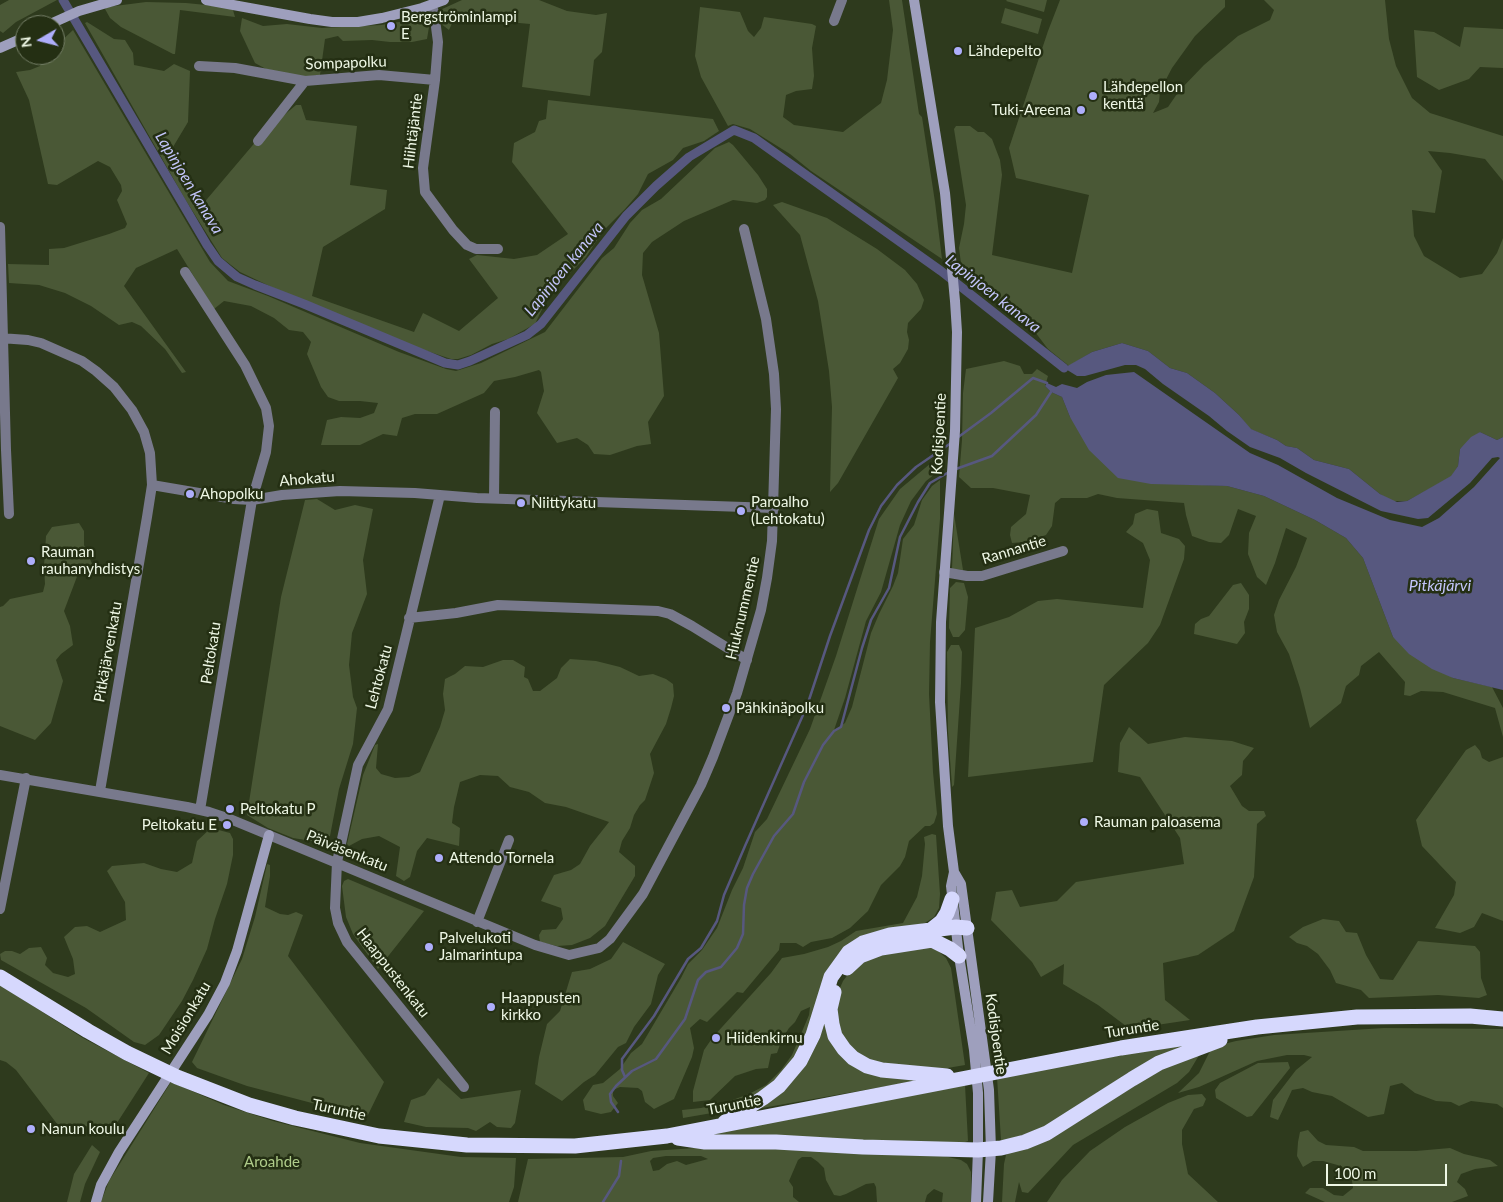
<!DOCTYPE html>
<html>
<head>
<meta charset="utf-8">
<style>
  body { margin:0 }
  #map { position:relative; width:1503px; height:1202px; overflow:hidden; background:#2e3a1d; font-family:Lato,sans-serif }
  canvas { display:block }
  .north { position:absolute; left:15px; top:15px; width:50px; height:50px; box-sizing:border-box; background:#242f13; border:1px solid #757f67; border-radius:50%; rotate:262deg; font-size:14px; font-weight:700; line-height:20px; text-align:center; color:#eef7e5 }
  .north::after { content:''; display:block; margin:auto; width:18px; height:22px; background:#aeaefb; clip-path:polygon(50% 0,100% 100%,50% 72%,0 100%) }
  .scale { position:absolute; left:1326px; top:1164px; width:121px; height:22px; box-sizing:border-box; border:2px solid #eef7e5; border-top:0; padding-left:6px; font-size:15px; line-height:18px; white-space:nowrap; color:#eef7e5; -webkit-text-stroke:4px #242f13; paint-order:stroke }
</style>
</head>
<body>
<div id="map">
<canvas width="1503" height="1202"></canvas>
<div class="north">N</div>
<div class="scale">100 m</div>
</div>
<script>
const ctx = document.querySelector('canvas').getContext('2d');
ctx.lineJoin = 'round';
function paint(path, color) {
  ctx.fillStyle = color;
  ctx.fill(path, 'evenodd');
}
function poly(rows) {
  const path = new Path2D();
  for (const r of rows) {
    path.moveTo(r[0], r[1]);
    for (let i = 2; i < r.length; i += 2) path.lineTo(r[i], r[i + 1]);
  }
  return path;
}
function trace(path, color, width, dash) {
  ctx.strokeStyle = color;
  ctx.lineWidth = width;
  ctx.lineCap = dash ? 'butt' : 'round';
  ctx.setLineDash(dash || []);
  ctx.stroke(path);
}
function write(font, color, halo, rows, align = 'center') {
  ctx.font = font + ' Lato,sans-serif';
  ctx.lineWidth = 5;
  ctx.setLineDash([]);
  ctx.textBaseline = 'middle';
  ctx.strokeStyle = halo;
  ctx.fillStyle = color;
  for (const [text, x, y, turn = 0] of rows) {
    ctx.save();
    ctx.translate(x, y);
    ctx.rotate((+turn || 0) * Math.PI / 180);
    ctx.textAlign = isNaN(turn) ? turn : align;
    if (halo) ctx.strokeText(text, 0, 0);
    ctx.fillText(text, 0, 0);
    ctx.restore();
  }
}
paint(poly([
  [9,0,57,0,16,22,3,33,0,31,0,5],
  [462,0,539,0,567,11,596,15,607,13,602,52,594,60,590,96,522,87,530,24,455,17,449,30,440,23,440,10],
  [889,0,902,0,919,114,922,117,935,202,942,259,811,171,790,154,750,129,733,124,728,126,701,77,695,56,700,7,740,12,748,31,754,37,761,28,764,17,812,24,816,26,812,48,814,76,812,89,796,91,786,95,783,117,794,125,843,132,881,103,887,80,893,30],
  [1007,0,1047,0,1044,12,1006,1],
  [1060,0,1225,0,1225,7,1195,36,1172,68,1160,91,1159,102,1153,113,1168,107,1179,91,1204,65,1238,36,1270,20,1274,10,1264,0,1385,0,1389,39,1396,66,1412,98,1430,113,1503,136,1503,181,1485,159,1450,153,1428,151,1442,171,1435,213,1412,210,1414,236,1424,256,1460,278,1482,274,1497,253,1503,238,1503,437,1497,440,1480,432,1460,449,1458,466,1451,477,1407,501,1391,501,1380,494,1349,469,1314,460,1297,448,1286,446,1277,440,1250,429,1239,415,1215,393,1187,373,1170,368,1148,351,1122,343,1092,352,1069,366,1048,349,1032,328,995,298,968,279,962,271,959,248,964,224,966,205,954,129,956,126,970,126,978,132,984,132,992,139,1000,160,1002,175,992,255,1072,273,1089,195,1016,178,1009,148,1048,31],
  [146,2,186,3,226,7,233,10,235,17,180,10,175,54,173,54,121,27,110,18,105,9,107,7],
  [1005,8,1042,19,1038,34,1001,23],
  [242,18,263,26,287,24,322,28,381,25,423,18,429,27,427,39,412,42,390,42,372,40,343,41,338,36,325,39,320,75,300,77,266,69,255,63,240,31],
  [87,22,114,39,125,40,133,53,134,65,164,71,174,64,190,71,188,122,170,152,202,205,263,133,296,105,301,105,306,120,357,126,350,185,387,190,385,209,323,247,312,296,414,332,423,313,459,331,498,298,469,259,477,255,514,259,537,255,568,234,512,162,514,143,535,132,539,121,546,119,548,100,713,119,719,131,704,141,683,148,673,160,648,174,638,194,625,209,603,231,586,257,561,282,545,303,535,324,508,339,492,344,471,355,458,359,451,359,412,346,280,291,240,272,222,258,185,199,85,23],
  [1464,27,1503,29,1503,68,1480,67,1469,79,1439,90,1417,77,1414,30,1434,32,1460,47],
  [73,30,210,262,228,281,268,296,399,352,446,369,456,371,481,363,545,332,602,258,614,248,630,223,642,210,661,199,715,148,729,142,733,145,758,175,767,189,767,197,765,200,757,203,733,200,684,221,652,242,643,253,642,275,659,333,664,396,648,422,651,444,637,446,610,455,594,454,588,445,577,438,557,443,537,413,544,391,541,372,539,370,515,377,494,381,484,393,437,414,415,414,402,418,397,436,383,434,360,445,321,445,327,420,341,417,360,418,374,413,378,403,360,401,339,401,328,397,321,387,307,354,311,342,303,332,289,330,274,318,251,306,224,301,214,309,177,249,136,268,124,286,186,372,182,373,165,349,141,326,132,322,119,325,91,306,65,293,39,285,9,283,8,264,49,265,49,249,64,248,109,234,125,228,127,224,117,200,122,191,121,185,110,167,98,161,57,185,48,184,29,100,16,72,30,70,40,66,45,55,55,55,55,47],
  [782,202,827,218,877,249,905,270,917,284,924,300,921,309,908,323,907,332,909,340,908,349,900,363,893,369,898,378,838,483,830,492,832,407,829,371,818,301,800,235,773,205],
  [1004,361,1020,366,1024,374,1032,374,1037,369,1048,376,1045,386,1051,392,1062,397,1070,417,1179,484,1227,486,1264,496,1315,520,1346,538,1363,558,1393,637,1453,678,1492,687,1503,708,1503,737,1495,708,1443,692,1421,691,1410,696,1404,695,1405,682,1379,652,1361,666,1359,675,1346,686,1341,703,1310,728,1300,688,1289,654,1277,632,1274,615,1279,600,1296,567,1307,538,1286,528,1275,563,1266,585,1257,577,1248,554,1249,533,1256,516,1238,509,1229,535,1221,543,1209,542,1192,536,1186,515,1184,503,1117,498,1098,494,1087,498,1061,498,1055,503,1052,526,1046,535,1024,542,1012,543,1010,535,1011,527,1026,514,1030,495,993,488,971,488,959,477,962,440,963,393,966,369],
  [937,458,935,474,926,481,911,501,900,525,881,592,866,621,845,698,834,730,845,723,852,707,871,633,879,614,893,586,898,573,903,539,914,525,922,500,932,486,940,480,940,519,930,642,929,694,933,772,937,814,934,823,930,826,925,826,909,841,905,857,900,866,881,885,868,911,850,928,832,938,811,942,803,947,796,943,780,943,779,950,743,993,737,992,707,1022,700,1019,690,1028,694,1048,692,1057,674,1099,654,1109,645,1102,642,1091,638,1088,620,1087,613,1090,613,1096,618,1103,611,1112,601,1114,585,1110,583,1100,593,1085,603,1083,620,1069,631,1053,642,1044,681,978,688,964,702,950,717,928,732,890,743,868,755,832,767,819,810,729,836,656,879,519,900,489],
  [317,499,335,510,355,505,373,509,363,560,367,594,352,633,349,665,353,697,357,708,353,744,339,789,330,836,311,841,293,838,268,828,247,815,281,597,305,500],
  [1147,509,1158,511,1161,533,1179,539,1185,546,1184,559,1160,625,1148,643,1104,685,1093,762,968,777,975,628,1009,617,1038,601,1057,599,1143,608,1150,560,1143,543,1126,532,1133,524,1135,514],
  [954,514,963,570,952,569],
  [79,523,84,531,84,545,93,566,91,569,78,574,64,611,70,626,73,645,61,654,56,660,63,681,51,723,35,740,0,726,0,607,3,606,10,599,43,592,45,584,44,566,46,536,52,527],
  [956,582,964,583,968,597,965,630,959,637,953,637,949,628,950,588],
  [1241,583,1249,595,1249,609,1244,622,1245,633,1237,644,1194,634,1195,624,1201,619,1209,616,1233,585],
  [951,645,959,645,962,652,961,683,954,785,952,787,948,731,947,652],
  [570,659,596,661,620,667,639,676,653,674,666,679,673,684,674,696,671,708,666,724,650,754,654,773,645,800,640,805,634,815,630,828,622,841,619,852,635,866,635,876,605,926,590,938,572,945,557,946,540,942,539,935,542,930,556,929,563,919,561,908,541,901,554,875,571,870,580,864,590,846,609,822,566,807,545,803,529,792,510,787,498,776,480,775,460,782,454,807,452,823,460,828,459,846,427,838,417,851,410,877,404,881,396,876,400,847,379,836,362,839,349,846,347,844,363,775,375,745,378,744,376,768,381,774,395,778,409,777,420,772,440,727,445,710,443,694,445,679,455,674,465,666,483,667,503,660,513,660,525,667,524,677,528,679,533,691,540,691,557,678,561,668],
  [1129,727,1148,744,1185,737,1232,741,1254,748,1243,761,1242,775,1230,786,1242,806,1249,811,1264,811,1266,816,1257,824,1254,877,1234,931,1198,955,1163,963,1165,1000,1190,1020,1130,1029,1098,1005,1063,984,1064,964,1041,977,1032,962,991,920,996,892,1012,890,1020,907,1057,901,1076,882,1184,864,1180,838,1140,777,1118,772,1120,743],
  [1475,745,1480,751,1482,758,1489,762,1503,757,1503,921,1482,913,1474,927,1460,933,1435,928,1454,895,1456,882,1422,846,1416,820,1466,750],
  [211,828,230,833,233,839,233,855,227,884,215,919,207,949,193,980,182,1001,159,1035,145,1045,134,1042,86,1008,1,960,0,954,5,951,12,951,20,954,29,948,41,947,47,958,45,965,53,973,68,977,75,974,73,959,64,937,75,927,87,926,100,932,126,920,125,902,107,871,112,866,144,863,161,869,177,872,192,863,197,841],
  [932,834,936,835,940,894,939,908,934,917,925,923,855,941,808,1036,786,1072,755,1098,712,1113,683,1118,682,1110,701,1108,727,1102,749,1094,766,1085,781,1070,792,1055,809,1015,810,1007,801,1011,795,1022,789,1028,782,1039,777,1053,771,1054,768,1068,756,1069,735,1076,710,1100,693,1102,693,1091,704,1050,713,1037,771,973,782,958,804,954,828,947,841,941,856,931,903,923,917,897,922,876,925,844,924,837],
  [267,864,270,865,270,876,265,907,280,914,288,915,296,912,303,915,288,956,384,1082,366,1119,331,1108,247,1086,197,1068,192,1062,242,959,255,917],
  [348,879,424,911,378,969,353,934,346,917,342,886,344,881],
  [1323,919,1339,921,1346,932,1357,933,1366,955,1380,979,1393,980,1418,941,1475,946,1480,952,1481,978,1487,995,1479,998,1438,995,1369,998,1361,990,1336,983,1330,970,1318,954,1307,946,1297,943,1289,937,1303,927],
  [623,942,665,964,658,975,651,1004,634,1027,626,1043,618,1047,595,1075,584,1082,562,1101,535,1084,539,1057,547,1024,560,1011,572,972,590,969,611,959],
  [928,947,937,950,946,958,951,968,965,1065,936,1070,866,1062,838,1034,836,997,843,981,852,969,881,953],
  [0,985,83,1038,149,1073,108,1137,86,1126,64,1133,16,1070,6,1062,0,1060],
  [825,1001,840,1049,921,1080,751,1110,777,1092],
  [1384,1028,1503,1029,1503,1108,1497,1104,1471,1101,1459,1106,1451,1102,1436,1101,1415,1093,1402,1083,1390,1086,1384,1114,1368,1117,1332,1096,1312,1092,1303,1088,1292,1090,1278,1120,1270,1117,1273,1100,1296,1070,1312,1057,1304,1055,1287,1055,1257,1061,1199,1087,1178,1093,1199,1073,1212,1047,1236,1041,1274,1035],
  [1190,1043,1129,1072,1048,1125,1032,1132,1006,1140,1001,1140,997,1077],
  [1201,1052,1189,1072,1177,1083,1073,1145,1028,1193,1022,1192,1019,1182,1015,1202,1002,1202,1004,1164,1006,1155,1013,1150,1153,1070],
  [1288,1062,1290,1068,1252,1116,1247,1117,1216,1098,1215,1090,1220,1083,1258,1063],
  [438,1078,461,1099,521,1090,515,1123,511,1128,497,1127,490,1122,476,1131,468,1128,426,1127,404,1122,411,1100,425,1095],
  [171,1082,224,1105,273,1121,360,1143,461,1157,516,1158,514,1187,509,1202,101,1202,109,1181],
  [965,1085,968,1141,962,1143,706,1135],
  [1202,1094,1206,1099,1203,1106,1194,1109,1182,1130,1182,1144,1188,1174,1218,1202,1047,1202,1062,1180,1090,1151,1125,1127,1168,1103,1188,1095],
  [1308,1130,1318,1141,1326,1145,1354,1147,1363,1151,1416,1151,1450,1148,1464,1154,1490,1160,1498,1166,1475,1169,1461,1174,1457,1182,1465,1189,1468,1196,1452,1202,1325,1202,1305,1193,1310,1188,1323,1188,1334,1195,1343,1196,1353,1188,1351,1174,1341,1166,1323,1161,1313,1161,1303,1167,1297,1156,1298,1142,1300,1132],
  [92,1145,100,1152,85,1184,80,1202,67,1202,74,1174],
  [744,1147,944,1156,961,1160,967,1164,971,1172,971,1202,942,1202,943,1193,934,1189,927,1195,925,1202,877,1202,876,1187,874,1183,866,1184,846,1194,840,1196,834,1195,826,1180,824,1168,818,1162,811,1157,802,1157,798,1160,789,1181,793,1187,793,1197,799,1202,518,1202,528,1159,623,1157,651,1151,695,1148],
  [666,1156,701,1156,708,1159,686,1165,677,1161,667,1164,659,1170,653,1171,650,1161,653,1158]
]), '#4a5836');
paint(poly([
  [1122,343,1148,351,1170,368,1187,373,1215,393,1239,415,1251,429,1277,440,1286,446,1297,448,1314,460,1349,469,1380,494,1397,502,1407,501,1451,476,1458,466,1460,449,1471,437,1480,432,1497,440,1503,437,1503,690,1453,678,1432,669,1409,654,1393,637,1363,558,1346,538,1315,520,1264,496,1227,486,1151,484,1118,478,1089,450,1070,417,1062,397,1051,392,1045,386,1047,383,1056,387,1062,384,1077,388,1087,382,1106,375,1134,372,1250,453,1278,465,1337,498,1390,520,1422,527,1439,518,1474,487,1500,458,1498,457,1492,458,1470,483,1428,518,1418,519,1381,511,1306,473,1280,458,1250,447,1227,431,1209,416,1163,384,1145,369,1136,365,1125,365,1085,376,1077,376,1064,368,1092,352]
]), '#57587f');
trace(poly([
  [957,438,991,413,1033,378,1047,383],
  [956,469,992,456,1036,415,1051,392],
  [625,1077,622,1070,622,1059,654,1016,688,959,701,948,717,921,724,895,745,846,807,706,830,636,869,530,881,506,897,485,916,467,951,443],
  [618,1112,611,1102,610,1094,616,1086,632,1071,656,1059,685,1019,698,980,706,972,721,967,737,948,743,934,744,905,747,888,753,874,774,836,793,814,804,782,823,745,834,731,841,727,862,648,871,620,889,588,900,537,918,502,930,483,949,472],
  [603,1202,619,1176,621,1161]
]), '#57587f', 2.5);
trace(poly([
  [63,0,207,245,218,261,237,277,255,285,304,304,445,363,458,365,470,361,527,335,541,324,626,216,656,186,689,157,734,130,754,138,941,271,1064,368]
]), '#57587f', 9);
trace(poly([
  [431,5,434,12,438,42,435,80,423,168,425,192,453,230,467,245,476,249,498,249],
  [834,21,842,0],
  [199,66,235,68,305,81,379,75,435,80],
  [258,141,305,81],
  [0,227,6,450,9,514],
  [185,272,245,365,266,408,269,426,266,452,252,500,200,810],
  [0,338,28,340,41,343,82,361,96,371,114,387,132,410,144,432,150,453,152,485,147,517,100,791],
  [152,485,234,499,252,500,282,495,340,491,415,493,477,498,774,508],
  [440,495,388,709,358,765,337,862,335,908,338,923,347,942,464,1087],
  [494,498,495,412],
  [944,572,967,576,982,576,1063,551],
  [409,618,456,613,498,605,658,611,670,614,692,626,747,660],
  [0,775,187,807,209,812,230,819,535,945,569,955,599,948,610,939,643,894,701,785,713,757,737,693,761,610,767,578,772,541,776,409,774,374,766,319,744,229],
  [0,909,26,778],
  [477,922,509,840]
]), '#78798c', 10);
trace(poly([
  [206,0,310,19,332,22,358,22,382,18,422,8,444,0],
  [914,0,945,193,955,301,957,332,955,431,941,622,940,702,948,826,954,872,961,884,989,1090,991,1150,988,1202],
  [48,25,79,11,117,0],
  [0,48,25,37],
  [954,872,951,886,959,956,974,1050,978,1093,978,1150,976,1202],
  [96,1202,101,1185,119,1152,208,1015,225,983,237,951,269,835]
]), '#9e9fbd', 10);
trace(poly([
  [932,929,942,921,947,913,952,899],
  [847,968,860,956,881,948,932,940,950,949,959,956],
  [0,977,88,1031,127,1053,177,1077,249,1105,295,1118,379,1136,467,1145,575,1146,667,1136,1121,1048,1257,1027,1357,1017,1470,1016,1503,1019],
  [834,992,830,1009,832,1024,835,1036,844,1049,853,1058,867,1066,882,1070,947,1076],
  [725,1122,763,1098,779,1086,800,1061,813,1035,831,977,849,952,863,943,890,935,956,927,967,928],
  [678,1138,705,1142,776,1142,863,1147,978,1150,1001,1148,1025,1142,1047,1133,1132,1079,1159,1063,1220,1040]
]), '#d6d8fd', 15);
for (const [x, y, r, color] of [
  [391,26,5,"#aeaefb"],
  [958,51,5,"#aeaefb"],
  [1093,96,5,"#aeaefb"],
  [1081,110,5,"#aeaefb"],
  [190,494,5,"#aeaefb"],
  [521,503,5,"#aeaefb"],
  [741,511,5,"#aeaefb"],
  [31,561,5,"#aeaefb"],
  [726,708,5,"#aeaefb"],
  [230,809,5,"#aeaefb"],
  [1084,822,5,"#aeaefb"],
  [227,825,5,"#aeaefb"],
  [439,858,5,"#aeaefb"],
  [429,947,5,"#aeaefb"],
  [491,1007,5,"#aeaefb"],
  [716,1038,5,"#aeaefb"],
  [31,1129,5,"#aeaefb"]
]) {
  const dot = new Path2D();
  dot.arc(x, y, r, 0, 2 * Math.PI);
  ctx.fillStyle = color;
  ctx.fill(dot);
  trace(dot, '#242f13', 2);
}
write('15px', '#eef7e5', '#242f13', [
  ["Bergströminlampi",401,17],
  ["E",401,34],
  ["Lähdepelto",968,51],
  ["Lähdepellon",1103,87],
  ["kenttä",1103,104],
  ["Tuki-Areena",1071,110,"right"],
  ["Ahopolku",200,494],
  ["Paroalho",751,502],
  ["(Lehtokatu)",751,519],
  ["Niittykatu",531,503],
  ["Rauman",41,552],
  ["rauhanyhdistys",41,569],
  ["Pähkinäpolku",736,708],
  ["Peltokatu P",240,809],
  ["Rauman paloasema",1094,822],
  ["Peltokatu E",217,825,"right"],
  ["Attendo Tornela",449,858],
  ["Palvelukoti",439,938],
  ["Jalmarintupa",439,955],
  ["Haappusten",501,998],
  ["kirkko",501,1015],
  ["Hiidenkirnu",726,1038],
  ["Nanun koulu",41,1129]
], 'left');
write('15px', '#eef7e5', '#242f13', [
  ["Sompapolku",346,63,-2],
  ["Hiihtäjäntie",413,131,-83],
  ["Kodisjoentie",939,434,-87],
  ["Ahokatu",307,479,-5],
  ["Rannantie",1014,550,-17],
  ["Hiuknummentie",743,608,-77],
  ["Pitkäjärvenkatu",108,652,-80],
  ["Peltokatu",211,653,-81],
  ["Lehtokatu",379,677,-75],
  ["Päiväsenkatu",347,851,22],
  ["Haappustenkatu",393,973,52],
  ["Moisionkatu",186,1018,-59],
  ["Turuntie",1132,1029,-9],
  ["Kodisjoentie",996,1034,82],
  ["Turuntie",734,1105,-11],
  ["Turuntie",339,1110,12]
]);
write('15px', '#afcc8a', '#242f13', [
  ["Aroahde",272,1162]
]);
write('italic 16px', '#c3c5fb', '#242f13', [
  ["Lapinjoen kanava",189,183,59],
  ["Lapinjoen kanava",564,269,-51],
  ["Lapinjoen kanava",993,294,38],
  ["Pitkäjärvi",1440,586]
]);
</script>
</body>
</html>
